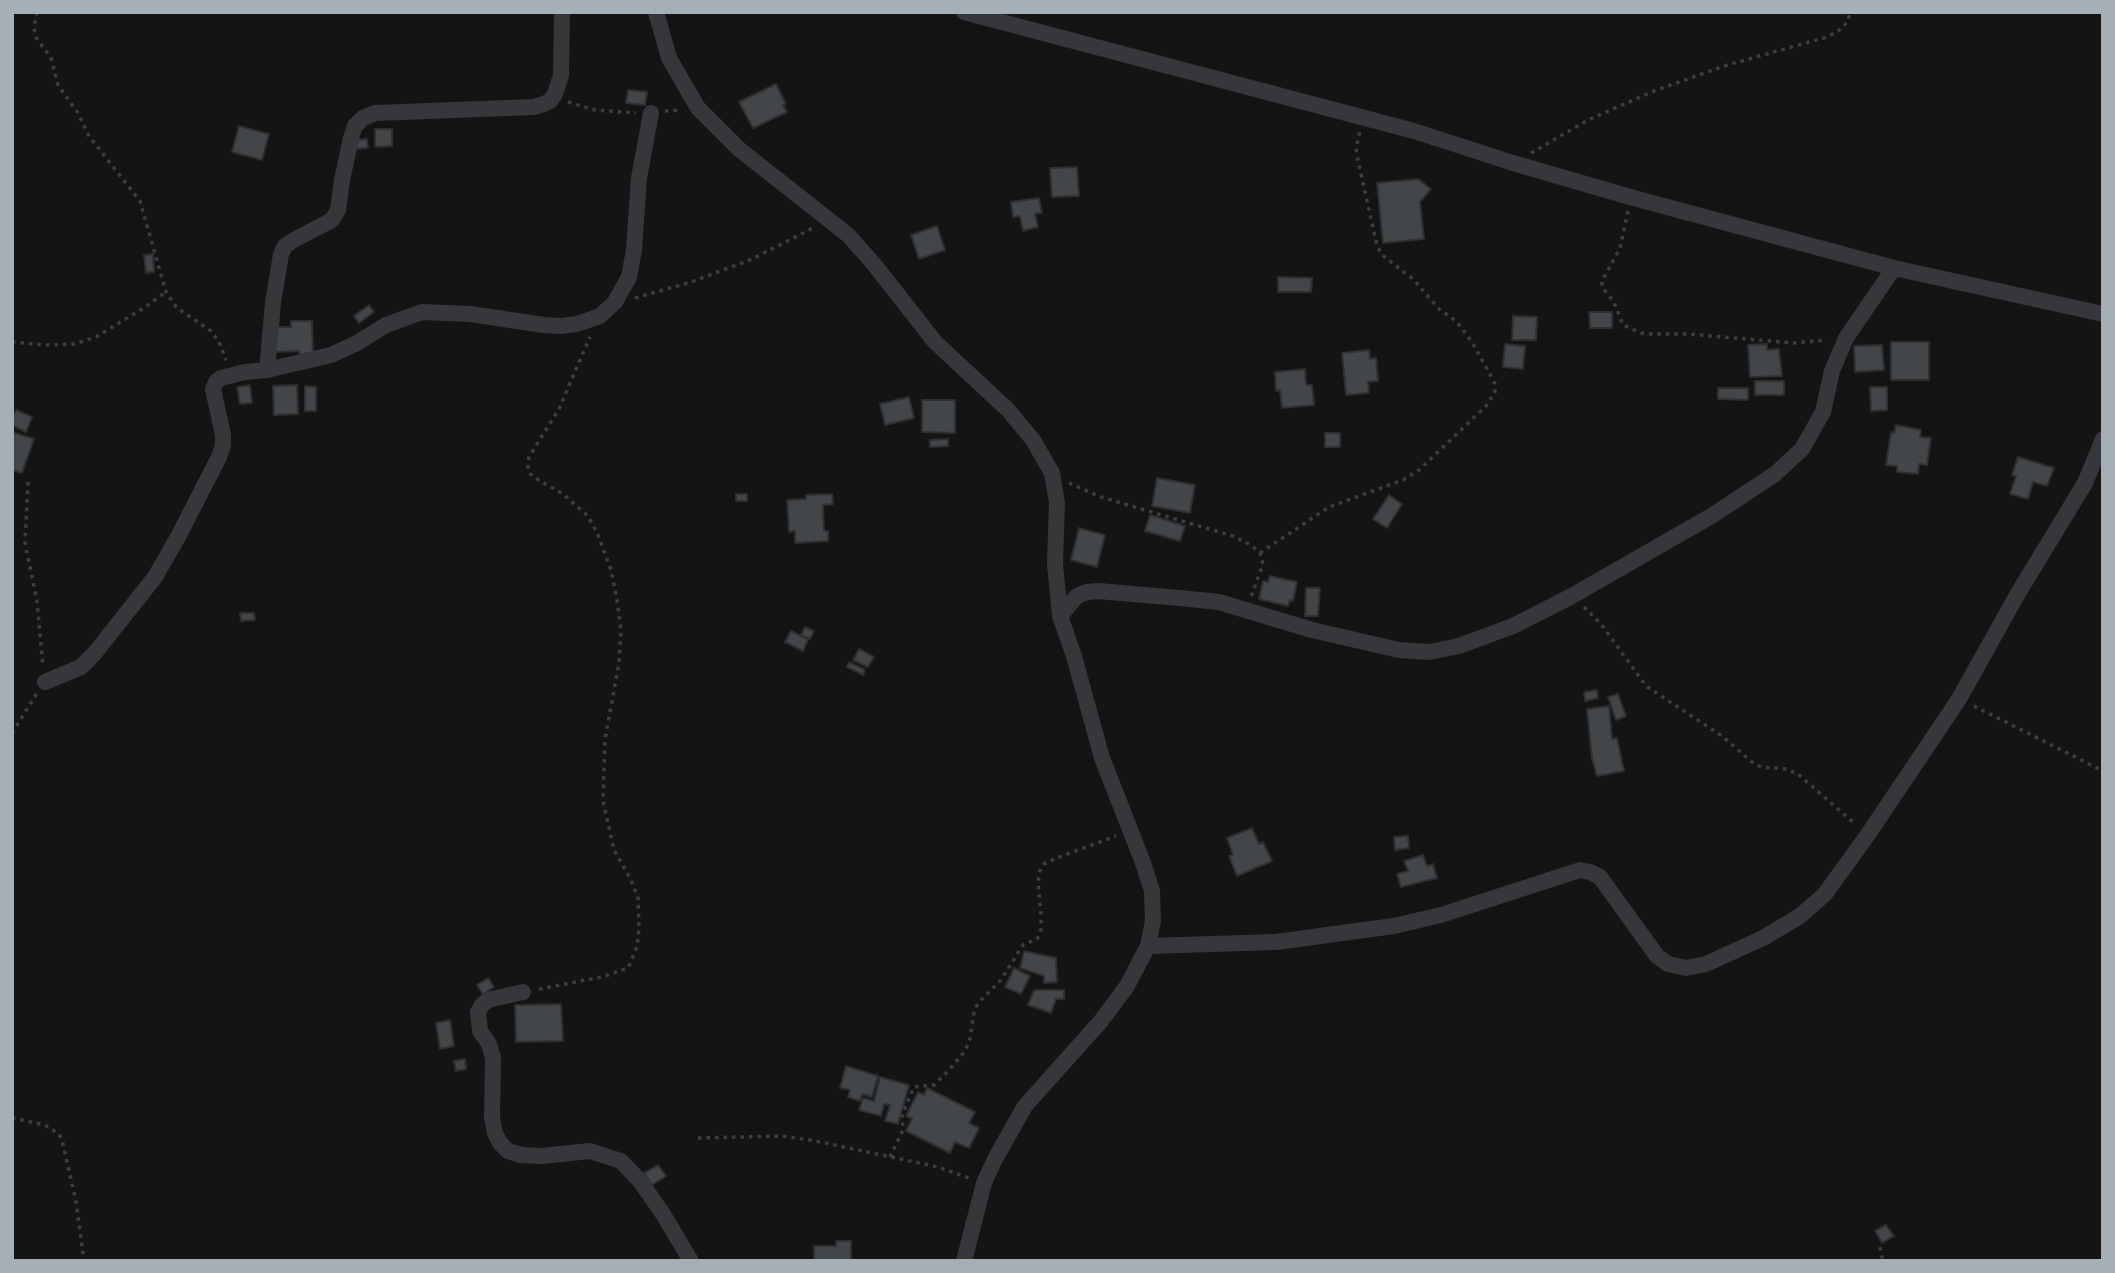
<!DOCTYPE html>
<html>
<head>
<meta charset="utf-8">
<style>
  body { margin:0 }
  #map { position:relative; width:2115px; height:1273px; overflow:hidden; background:#141415; font-family:"Golos Text",sans-serif }
  canvas { display:block }
  .frame { position:absolute; inset:0; border:14px solid #a6afb5; pointer-events:none }
</style>
</head>
<body>
<div id="map">
<canvas width="2115" height="1273"></canvas>
<div class="frame"></div>
</div>
<script>
const ctx = document.querySelector('canvas').getContext('2d');
ctx.lineJoin = 'round';
function paint(path, color) {
  ctx.fillStyle = color;
  ctx.fill(path, 'evenodd');
}
function poly(rows) {
  const path = new Path2D();
  for (const r of rows) {
    path.moveTo(r[0], r[1]);
    for (let i = 2; i < r.length; i += 2) path.lineTo(r[i], r[i + 1]);
  }
  return path;
}
function trace(path, color, width, dash) {
  ctx.strokeStyle = color;
  ctx.lineWidth = width;
  ctx.lineCap = dash ? 'butt' : 'round';
  ctx.setLineDash(dash || []);
  ctx.stroke(path);
}
const building = poly([
  [776,84,786,104,783,105,787,112,753,128,739,102,776,84],
  [628,90,647,92,645,105,626,103,628,90],
  [239,126,269,134,262,160,232,152,239,126],
  [375,129,392,129,392,146,375,147,375,129],
  [367,139,368,148,354,149,353,140,367,139],
  [1077,167,1079,196,1052,197,1050,168,1077,167],
  [1418,179,1431,189,1420,202,1424,239,1383,243,1377,183,1418,179],
  [1039,198,1042,213,1035,214,1038,227,1023,231,1020,216,1013,217,1011,202,1039,198],
  [937,226,945,250,919,259,911,235,937,226],
  [153,254,154,272,146,273,144,255,153,254],
  [1278,277,1312,278,1311,292,1278,292,1278,277],
  [369,305,374,312,359,323,354,316,369,305],
  [1589,312,1612,312,1612,328,1590,328,1589,312],
  [1513,316,1537,317,1536,340,1512,340,1513,316],
  [291,321,312,321,313,358,300,358,299,351,273,352,273,327,291,327,291,321],
  [1891,342,1929,342,1929,380,1891,380,1891,342],
  [1505,344,1525,346,1523,369,1503,367,1505,344],
  [1767,344,1767,350,1779,349,1782,376,1750,377,1748,345,1767,344],
  [1882,345,1884,370,1855,372,1854,346,1882,345],
  [1369,350,1370,359,1376,358,1378,381,1368,382,1369,393,1346,395,1342,353,1369,350],
  [1305,369,1306,385,1312,385,1314,405,1282,408,1280,390,1276,391,1275,372,1305,369],
  [1755,381,1784,381,1784,395,1755,395,1755,381],
  [250,385,252,403,240,404,237,387,250,385],
  [297,385,298,414,274,415,273,386,297,385],
  [305,386,316,387,316,411,305,411,305,386],
  [1870,387,1887,387,1887,410,1871,411,1870,387],
  [1718,388,1748,388,1748,400,1718,399,1718,388],
  [909,397,914,418,885,425,880,404,909,397],
  [922,400,955,400,955,433,922,432,922,400],
  [16,410,32,417,26,432,12,425,12,418,16,410],
  [1896,425,1921,430,1920,437,1931,438,1927,465,1919,464,1918,474,1897,472,1897,466,1886,465,1891,432,1894,433,1896,425],
  [12,432,34,439,22,473,12,470,12,432],
  [1325,433,1340,433,1340,447,1325,447,1325,433],
  [948,439,948,446,930,447,930,440,948,439],
  [2018,457,2054,468,2047,486,2033,482,2028,499,2010,494,2016,476,2012,475,2018,457],
  [1157,478,1195,485,1190,513,1152,506,1157,478],
  [736,494,747,494,747,501,736,501,736,494],
  [832,494,833,504,823,505,824,531,828,531,828,541,795,543,795,531,789,532,787,500,806,499,806,495,832,494],
  [1389,495,1402,504,1387,528,1373,519,1389,495],
  [1150,515,1185,526,1180,541,1145,531,1150,515],
  [1079,528,1105,535,1097,567,1071,560,1079,528],
  [1270,576,1297,582,1293,601,1290,600,1288,606,1259,599,1263,581,1268,582,1270,576],
  [1306,588,1320,588,1318,616,1305,616,1306,588],
  [240,613,254,613,255,620,241,621,240,613],
  [805,627,814,631,810,639,801,635,805,627],
  [791,631,808,639,803,651,785,642,791,631],
  [859,649,874,657,868,667,853,660,859,649],
  [849,662,865,670,863,675,847,667,849,662],
  [1597,690,1598,698,1585,701,1584,692,1597,690],
  [1618,694,1626,716,1616,720,1608,697,1618,694],
  [1609,706,1612,739,1617,738,1624,771,1597,776,1592,759,1587,709,1609,706],
  [1252,828,1259,844,1263,842,1272,861,1237,876,1229,856,1233,855,1227,838,1252,828],
  [1408,836,1409,848,1395,850,1394,837,1408,836],
  [1423,855,1427,866,1433,864,1437,878,1401,887,1397,874,1408,871,1404,861,1423,855],
  [1024,951,1056,958,1057,982,1044,983,1044,976,1020,968,1024,951],
  [1014,968,1030,976,1021,994,1005,987,1014,968],
  [488,978,494,987,483,994,477,985,488,978],
  [1034,990,1064,990,1064,999,1056,999,1051,1013,1028,1005,1034,990],
  [561,1004,563,1041,516,1042,515,1005,561,1004],
  [450,1020,454,1046,440,1049,436,1023,450,1020],
  [465,1059,466,1069,456,1071,454,1061,465,1059],
  [846,1066,878,1076,872,1097,862,1094,860,1101,848,1097,850,1090,840,1088,846,1066],
  [880,1077,909,1085,898,1124,885,1121,890,1105,884,1104,881,1116,859,1110,863,1098,874,1101,880,1077],
  [927,1088,975,1112,969,1123,979,1128,969,1148,955,1142,950,1153,906,1131,912,1119,906,1116,918,1092,924,1095,927,1088],
  [658,1165,666,1176,652,1185,644,1173,658,1165],
  [1886,1225,1894,1236,1882,1243,1875,1231,1886,1225],
  [836,1241,851,1241,851,1261,814,1261,814,1246,836,1246,836,1241]
]);
paint(building, '#434648');
trace(building, '#2e2f31', 2);
trace(poly([
  [37,12,34,27,35,36,51,58,58,85,78,113,89,136,140,201,166,292,177,308,211,331,219,342,226,360],
  [568,102,595,110,636,113],
  [665,111,682,110],
  [1531,153,1588,120,1654,91,1724,66,1827,37,1841,29,1848,21,1850,12],
  [1628,211,1620,248,1602,281,1602,287,1614,302,1623,325,1641,333,1650,334,1689,334,1793,343,1827,340],
  [635,298,691,282,750,260,813,228],
  [12,342,45,345,74,344,96,337,142,309,166,292],
  [28,482,25,543,37,601,43,667],
  [1069,483,1101,497,1233,536,1251,545,1260,553,1263,564,1251,597],
  [1260,553,1329,507,1403,480,1419,470,1486,406,1495,392,1495,384,1491,376,1472,342,1456,321,1439,309,1413,279,1381,254,1376,241,1357,156,1356,148,1360,131],
  [1584,607,1601,624,1646,686,1722,736,1752,762,1761,767,1786,769,1798,774,1855,824],
  [1974,706,2103,771],
  [12,733,37,693],
  [539,989,602,977,628,968,637,947,639,928,638,898,630,878,614,850,603,801,605,739,619,663,621,630,617,600,611,570,598,535,588,516,563,494,532,476,528,470,528,464,529,457,559,409,590,337],
  [12,1118,45,1125,59,1134,62,1140,76,1201,84,1261],
  [698,1138,782,1136,816,1141,938,1167,969,1178],
  [890,1157,903,1130,902,1115,914,1087,934,1085,950,1069,965,1051,970,1039,974,1012,978,1003,1001,980,1023,945,1037,939,1041,929,1041,915,1038,882,1040,871,1044,864,1054,859,1116,836],
  [1880,1247,1883,1261]
]), '#3b3f41', 3.5, [3.5, 5]);
trace(poly([
  [656,12,669,58,698,108,739,149,848,235,873,263,935,342,1008,410,1033,440,1052,473,1057,503,1055,564,1060,616,1074,656,1102,758,1142,860,1152,891,1153,921,1148,946,1127,986,1101,1021,1025,1106,995,1159,984,1183,964,1261],
  [964,12,1414,131,1513,163,1630,197,1894,268,2103,314],
  [267,370,331,355,357,343,386,325,422,312,470,314,544,325,561,326,577,324,600,316,615,302,629,277,634,250,639,178,651,113],
  [1060,616,1077,596,1087,592,1098,591,1180,598,1219,602,1312,630,1399,650,1429,652,1459,646,1513,626,1570,597,1713,515,1775,474,1802,449,1823,412,1832,371,1846,338,1894,268],
  [45,682,81,667,94,654,155,577,178,537,219,457,223,445,223,435,213,389,216,382,221,378,245,372,267,370,273,303,281,254,285,246,292,241,332,220,338,210,342,180,351,138,355,126,363,118,375,113,534,107,544,104,550,101,555,94,561,75,562,12],
  [1148,946,1276,942,1394,926,1441,915,1580,870,1590,872,1600,877,1657,956,1668,964,1686,968,1706,964,1763,938,1800,916,1825,894,1869,833,1959,699,2017,595,2085,483,2103,439],
  [523,992,488,1000,482,1005,478,1012,480,1031,489,1044,493,1058,492,1117,495,1133,500,1143,508,1151,521,1155,541,1156,590,1151,621,1161,640,1181,663,1214,691,1261]
]), '#35373a', 16);
</script>
</body>
</html>
